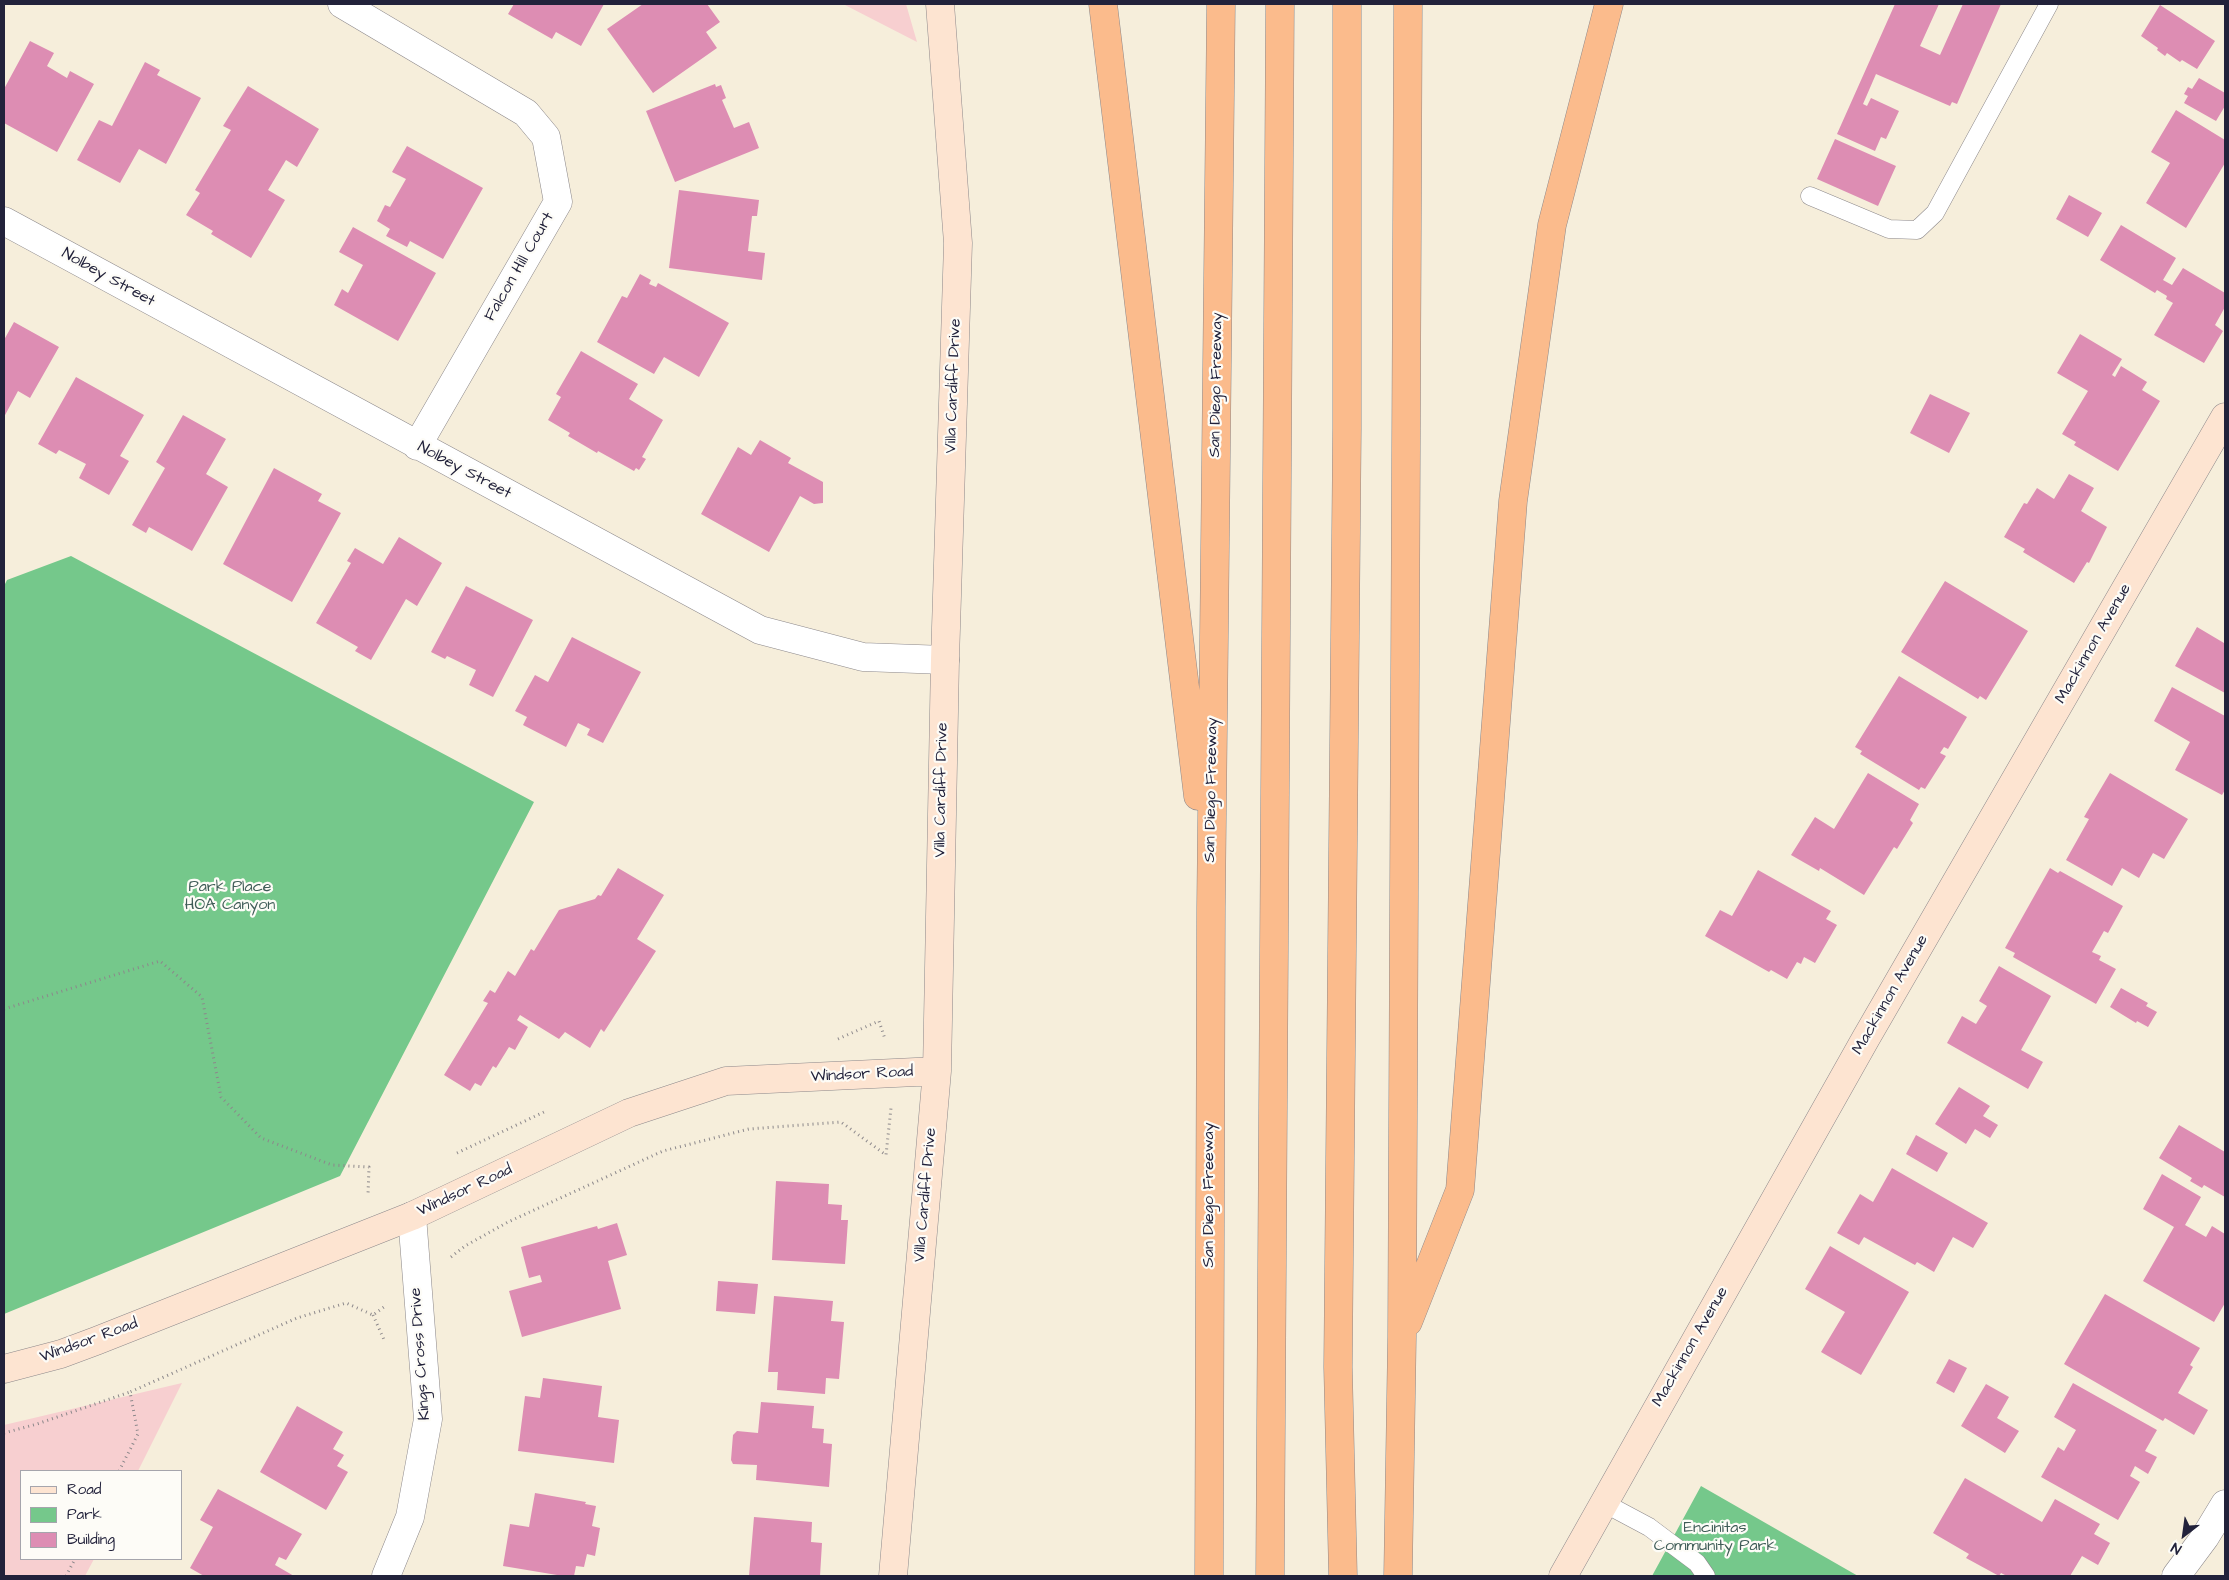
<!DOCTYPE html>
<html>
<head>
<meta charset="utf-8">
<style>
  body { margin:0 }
  #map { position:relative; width:2229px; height:1580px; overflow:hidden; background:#f6eedb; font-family:"Architects Daughter",sans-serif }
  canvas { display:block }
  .frame { position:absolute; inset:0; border:5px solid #22223b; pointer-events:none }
  .legend { position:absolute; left:20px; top:1470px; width:162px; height:90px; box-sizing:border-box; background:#fdfcf7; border:1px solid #a5a5ac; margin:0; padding:6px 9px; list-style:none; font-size:15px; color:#22223b }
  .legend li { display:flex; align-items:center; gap:10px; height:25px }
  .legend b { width:25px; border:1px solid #a5a5ac }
  .north { position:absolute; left:2159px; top:1510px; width:50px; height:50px; -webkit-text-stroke:4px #fdfcf7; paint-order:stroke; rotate:210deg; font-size:14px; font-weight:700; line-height:20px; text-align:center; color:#22223b }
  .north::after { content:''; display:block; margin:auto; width:18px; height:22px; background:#22223b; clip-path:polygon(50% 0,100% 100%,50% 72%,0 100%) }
</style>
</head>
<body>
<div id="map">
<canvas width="2229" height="1580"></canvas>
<div class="frame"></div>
<ul class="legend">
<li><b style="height:6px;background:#fde4d1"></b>Road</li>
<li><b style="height:14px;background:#75c88b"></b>Park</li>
<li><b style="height:14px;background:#dd8db3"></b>Building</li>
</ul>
<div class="north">N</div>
</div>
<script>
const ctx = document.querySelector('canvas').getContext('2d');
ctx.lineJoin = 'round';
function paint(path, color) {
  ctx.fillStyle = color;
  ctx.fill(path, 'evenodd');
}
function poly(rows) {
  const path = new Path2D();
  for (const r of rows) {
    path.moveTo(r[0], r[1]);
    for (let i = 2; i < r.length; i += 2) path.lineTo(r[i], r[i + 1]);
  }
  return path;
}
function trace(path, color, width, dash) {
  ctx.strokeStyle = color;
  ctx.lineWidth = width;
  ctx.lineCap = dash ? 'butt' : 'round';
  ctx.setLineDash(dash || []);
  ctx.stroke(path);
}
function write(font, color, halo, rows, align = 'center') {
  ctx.font = font + ' "Architects Daughter",sans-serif';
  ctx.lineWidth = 4.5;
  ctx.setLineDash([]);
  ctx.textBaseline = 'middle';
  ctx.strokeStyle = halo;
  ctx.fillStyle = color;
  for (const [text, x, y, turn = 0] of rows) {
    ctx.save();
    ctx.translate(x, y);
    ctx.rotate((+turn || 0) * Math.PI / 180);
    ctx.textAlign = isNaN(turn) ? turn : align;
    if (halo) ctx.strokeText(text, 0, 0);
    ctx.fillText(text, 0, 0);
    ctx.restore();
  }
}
paint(poly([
  [843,4,906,4,917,42],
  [182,1383,138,1471,21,1471,21,1559,94,1559,85,1576,4,1576,4,1425]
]), '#f7cfd0');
paint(poly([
  [71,556,534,802,340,1176,4,1314,4,586,7,580],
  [1701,1486,1858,1576,1652,1576]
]), '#75c88b');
paint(poly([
  [514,4,604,4,581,46,556,32,552,39,508,14],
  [643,4,707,4,720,22,706,32,717,48,653,93,607,29],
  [1895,4,1939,4,1920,46,1940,55,1963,4,2001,4,1957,104,1952,102,1950,106,1876,74,1863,104,1867,106,1871,98,1899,111,1886,139,1881,137,1875,151,1837,134],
  [2160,5,2215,41,2197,69,2182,60,2180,62,2167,53,2165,56,2157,50,2158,48,2141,36],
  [30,41,54,53,47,66,67,78,70,71,94,84,57,152,4,123,4,89],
  [145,62,160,70,157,75,201,98,166,164,139,149,120,183,77,160,99,120,112,126],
  [2199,78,2225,93,2225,106,2216,121,2184,103,2188,96,2184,94,2188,87,2192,89],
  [715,84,716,87,721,85,726,98,722,100,734,128,749,122,759,148,675,182,646,111],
  [248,86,319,129,297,167,286,160,268,190,285,200,251,258,211,234,213,231,186,215,200,193,195,190,231,130,223,126],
  [2176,110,2225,140,2225,163,2186,228,2146,203,2170,163,2151,152],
  [1835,139,1896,166,1878,206,1817,179],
  [407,146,483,188,443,259,410,241,407,247,386,236,390,229,377,221,385,205,390,207,406,179,392,172],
  [679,190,759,200,757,216,752,216,748,251,765,253,762,280,669,268],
  [2069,195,2102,213,2088,237,2056,219],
  [2121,225,2176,258,2163,280,2172,285,2183,268,2225,293,2225,307,2215,325,2223,331,2204,363,2154,335,2173,303,2166,299,2167,296,2157,290,2155,293,2100,260],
  [353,227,436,273,398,341,334,305,342,289,348,293,363,265,339,252],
  [640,274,651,280,649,284,656,287,658,283,729,323,699,377,664,357,654,374,597,342,622,296,627,298],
  [14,322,59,347,30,398,18,391,4,417,4,340],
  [2080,334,2122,359,2112,375,2115,377,2121,366,2147,382,2142,390,2160,401,2118,471,2074,445,2076,442,2062,434,2088,391,2057,373],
  [581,351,638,384,629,399,663,420,642,457,646,459,639,470,636,468,634,471,598,451,597,453,568,436,570,433,548,420,561,397,556,394],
  [76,377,144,415,120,456,129,461,109,495,79,478,86,464,59,450,56,454,38,444],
  [1930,394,1970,413,1949,453,1910,433],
  [183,415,226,439,206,474,228,487,192,551,149,527,146,533,132,525,165,468,156,462],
  [760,440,791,458,788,463,823,482,823,503,814,504,800,496,769,552,701,514,738,447,751,455],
  [274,468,322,494,318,501,341,513,292,602,223,564],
  [2069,474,2094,488,2081,511,2107,527,2089,563,2087,562,2074,583,2023,552,2025,549,2004,537,2024,503,2027,504,2037,488,2054,499],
  [399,537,442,563,417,606,406,599,371,660,355,651,358,647,316,623,351,563,347,561,355,548,383,564],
  [1945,581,2028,631,1986,700,1980,696,1978,699,1901,652],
  [466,586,533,620,493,697,469,685,476,670,447,656,445,659,431,652],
  [2197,627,2224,643,2225,641,2225,693,2175,666],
  [572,637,641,672,603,743,587,735,590,729,578,723,566,747,523,725,527,717,515,711,535,675,548,682],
  [1899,676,1967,717,1948,749,1944,747,1940,753,1946,756,1925,789,1921,787,1919,790,1860,754,1862,751,1855,747],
  [2172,687,2225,716,2225,790,2222,795,2175,770,2190,742,2154,721],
  [1868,773,1919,804,1910,820,1913,823,1897,849,1894,847,1864,895,1820,868,1819,871,1791,855,1815,817,1834,829],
  [2110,773,2188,819,2164,859,2153,853,2139,878,2122,868,2112,886,2066,860,2089,819,2084,817],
  [618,868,664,895,637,939,656,951,604,1032,601,1029,590,1048,565,1032,559,1039,520,1015,517,1020,528,1027,515,1050,509,1047,496,1068,493,1066,481,1086,475,1083,470,1091,444,1075,488,1003,483,1001,490,990,495,993,508,971,515,976,531,949,534,951,559,910,595,899,598,895,601,896],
  [2050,868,2058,873,2060,871,2123,906,2108,933,2104,931,2092,952,2101,956,2099,960,2116,969,2096,1004,2013,957,2015,953,2005,948],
  [1758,870,1831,911,1826,919,1837,925,1815,963,1804,957,1801,964,1797,962,1787,979,1771,970,1769,972,1705,936,1720,910,1732,916],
  [1999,966,2051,996,2021,1050,2043,1062,2028,1089,1947,1043,1962,1016,1976,1024,1987,1006,1979,1001],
  [2121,988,2148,1003,2146,1006,2157,1012,2148,1027,2137,1021,2136,1023,2110,1007],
  [1959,1087,1990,1106,1983,1116,1998,1125,1990,1138,1975,1129,1966,1144,1935,1124],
  [2179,1125,2225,1152,2225,1197,2204,1185,2202,1188,2190,1181,2192,1178,2159,1158],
  [1916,1135,1948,1153,1937,1172,1906,1154],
  [1892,1168,1988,1223,1973,1248,1953,1237,1934,1272,1917,1262,1915,1265,1864,1237,1859,1245,1837,1233,1860,1194,1873,1202],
  [2162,1174,2201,1197,2185,1225,2206,1237,2212,1226,2225,1234,2225,1303,2214,1322,2143,1281,2174,1227,2143,1209],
  [776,1181,829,1184,828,1204,842,1205,841,1220,848,1220,845,1264,772,1260],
  [617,1223,627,1255,608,1261,621,1309,522,1337,509,1291,542,1282,540,1275,529,1278,521,1247,597,1226,598,1229],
  [1830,1246,1909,1292,1861,1375,1821,1352,1845,1312,1805,1289],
  [718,1281,758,1284,755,1314,716,1311],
  [2105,1294,2200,1348,2190,1365,2193,1367,2178,1393,2208,1410,2194,1435,2165,1418,2163,1421,2064,1364],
  [774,1296,833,1301,831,1321,844,1322,839,1379,826,1378,825,1394,777,1390,778,1372,768,1372],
  [1949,1359,1967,1368,1954,1393,1936,1383],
  [543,1378,602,1386,598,1417,619,1420,614,1463,518,1451,525,1396,540,1398],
  [2073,1383,2157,1430,2145,1451,2157,1457,2148,1474,2135,1466,2130,1476,2140,1482,2118,1520,2041,1477,2058,1447,2064,1451,2076,1430,2054,1417],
  [1986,1384,2009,1397,1997,1418,2019,1431,2005,1453,1961,1426],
  [761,1402,814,1406,812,1428,824,1429,823,1443,832,1444,829,1487,756,1480,757,1465,733,1464,731,1460,733,1435,737,1431,758,1433],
  [297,1406,343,1432,333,1449,344,1455,337,1466,348,1472,326,1510,260,1472],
  [1965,1478,2042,1522,2055,1499,2100,1524,2094,1534,2110,1543,2098,1565,2082,1556,2070,1576,2007,1576,2001,1573,1999,1576,1966,1558,1969,1554,1933,1533],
  [218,1489,302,1534,286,1560,279,1557,275,1565,294,1576,204,1576,190,1568,213,1527,200,1520],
  [535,1493,586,1502,585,1504,596,1506,592,1526,600,1528,595,1556,587,1554,584,1567,576,1566,574,1576,563,1576,503,1566,510,1524,529,1527],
  [754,1517,812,1522,811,1542,822,1543,820,1576,749,1576]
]), '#dd8db3');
const lane = poly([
  [1810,196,1889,229,1917,230,1935,213,2049,4],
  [1604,1503,1649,1527,1697,1563,1706,1576]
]);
const street = poly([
  [342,4,526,113,546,137,558,202,417,446],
  [4,221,760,630,863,657,945,660],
  [386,1576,410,1517,428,1419,412,1216],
  [2176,1576,2205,1537,2225,1504]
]);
const secondary = poly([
  [4,1369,61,1354,96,1341,412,1216,629,1113,726,1081,937,1071],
  [893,1576,937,1071,945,660,958,243,940,4],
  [1563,1576,1866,1038,2225,417]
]);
const highway = poly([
  [1103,4,1198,796],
  [1408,1322,1460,1190,1513,501,1552,225,1609,4],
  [1209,1576,1211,907,1221,4],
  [1270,1576,1280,4],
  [1343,1576,1338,1367,1347,428,1347,4],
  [1398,1576,1402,1337,1408,4]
]);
trace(lane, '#8c888b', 19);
trace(street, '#8c888b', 29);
trace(secondary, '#8c888b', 29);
trace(highway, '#8c888b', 29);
trace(poly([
  [4,1009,160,961,202,997,221,1097,261,1138,332,1165,369,1167,368,1195],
  [838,1039,879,1021,885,1039],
  [457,1153,544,1112],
  [451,1257,465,1246,508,1222,663,1151,749,1129,841,1122,886,1155,891,1108],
  [373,1315,385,1342],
  [4,1433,37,1424,130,1392],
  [119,1471,138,1434,130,1392,297,1318,346,1303,373,1315,384,1307],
  [66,1576,75,1559]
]), '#8c888b', 3, [1, 4]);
trace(lane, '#fff', 18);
trace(street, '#fff', 28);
trace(secondary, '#fde4d1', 28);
trace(highway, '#fbbb8c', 28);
write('16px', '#22223b', '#fdfcf7', [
  ["Falcon Hill Court",520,267,-60],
  ["Nolbey Street",108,278,29],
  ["San Diego Freeway",1217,385,-89],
  ["Villa Cardiff Drive",954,386,-88],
  ["Nolbey Street",464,471,28],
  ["Mackinnon Avenue",2094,644,-60],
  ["Villa Cardiff Drive",942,790,-89],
  ["San Diego Freeway",1212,790,-89],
  ["Mackinnon Avenue",1891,995,-60],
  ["Windsor Road",862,1075,-3],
  ["Windsor Road",465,1191,-25],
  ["Villa Cardiff Drive",926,1195,-85],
  ["San Diego Freeway",1210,1195,-90],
  ["Windsor Road",89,1341,-20],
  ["Mackinnon Avenue",1691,1347,-60],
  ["Kings Cross Drive",421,1354,-94]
]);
write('16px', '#3f5c57', '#fdfcf7', [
  ["Park Place",230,888],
  ["HOA Canyon",230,906],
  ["Encinitas",1715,1529],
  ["Community Park",1715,1547]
]);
</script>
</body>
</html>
